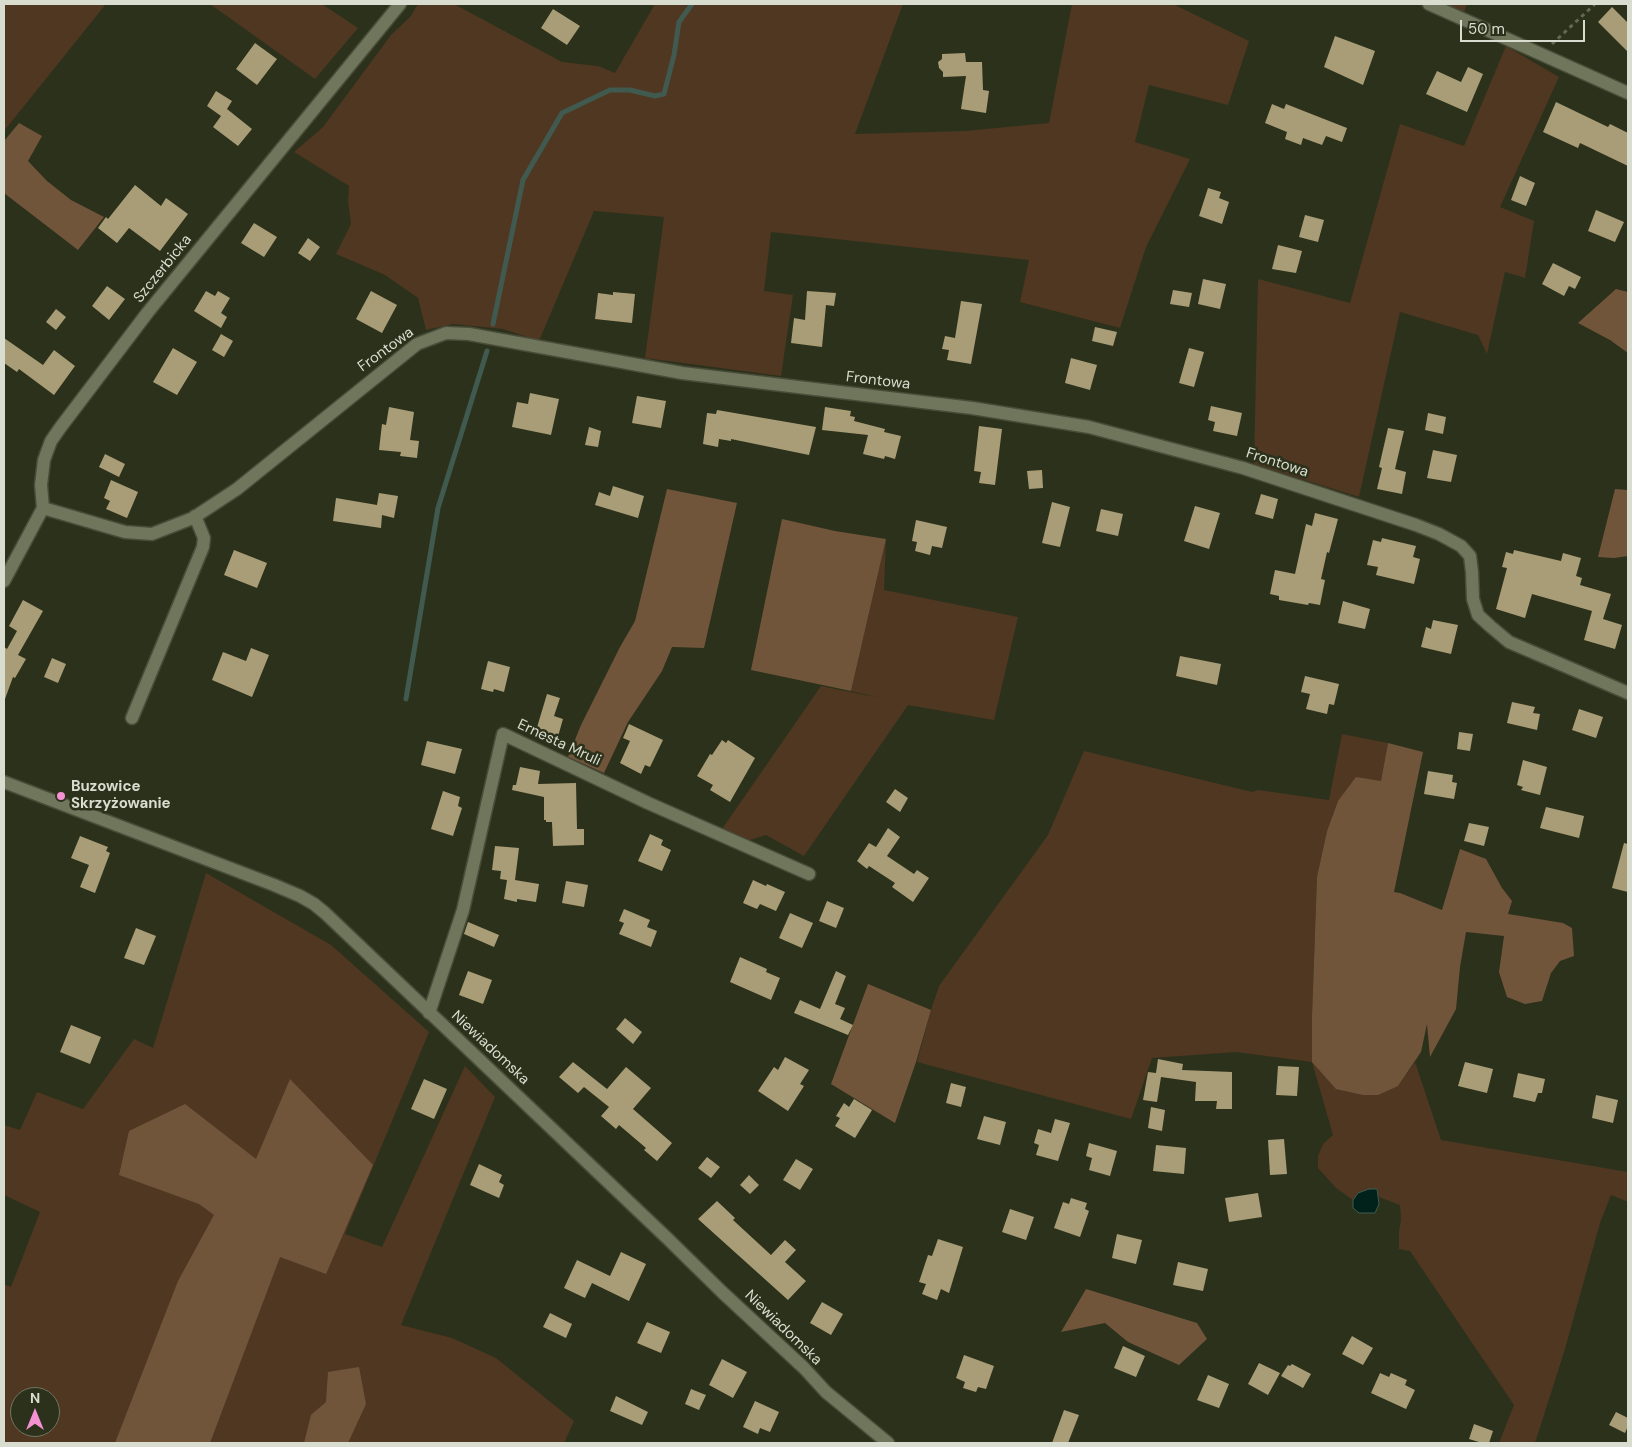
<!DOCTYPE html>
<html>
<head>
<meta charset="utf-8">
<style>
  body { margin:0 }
  #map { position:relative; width:1632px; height:1447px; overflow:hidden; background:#2c311b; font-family:"DM Sans",sans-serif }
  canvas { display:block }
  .frame { position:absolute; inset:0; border:5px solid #d9ddcf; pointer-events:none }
  .north { position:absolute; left:10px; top:1387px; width:50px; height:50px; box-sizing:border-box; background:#2c311b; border:1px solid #717663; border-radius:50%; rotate:0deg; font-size:14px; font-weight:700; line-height:20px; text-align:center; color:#d9ddcf }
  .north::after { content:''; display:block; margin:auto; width:18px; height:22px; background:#f491d3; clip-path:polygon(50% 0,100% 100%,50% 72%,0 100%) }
  .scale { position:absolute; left:1460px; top:20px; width:125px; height:22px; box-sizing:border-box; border:2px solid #d9ddcf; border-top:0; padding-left:6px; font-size:15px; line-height:18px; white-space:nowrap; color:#d9ddcf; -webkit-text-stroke:4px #2c311b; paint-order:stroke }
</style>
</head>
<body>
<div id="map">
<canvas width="1632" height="1447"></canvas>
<div class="frame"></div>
<div class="north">N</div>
<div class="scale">50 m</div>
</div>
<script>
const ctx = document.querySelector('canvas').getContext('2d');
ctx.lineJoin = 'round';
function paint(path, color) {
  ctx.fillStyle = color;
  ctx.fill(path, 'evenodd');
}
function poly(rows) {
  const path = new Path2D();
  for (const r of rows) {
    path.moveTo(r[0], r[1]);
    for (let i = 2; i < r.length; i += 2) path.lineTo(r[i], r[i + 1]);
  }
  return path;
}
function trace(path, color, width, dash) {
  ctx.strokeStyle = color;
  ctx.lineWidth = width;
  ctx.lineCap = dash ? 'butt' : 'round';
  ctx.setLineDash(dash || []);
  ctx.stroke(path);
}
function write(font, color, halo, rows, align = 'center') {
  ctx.font = font + ' "DM Sans",sans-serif';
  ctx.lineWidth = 5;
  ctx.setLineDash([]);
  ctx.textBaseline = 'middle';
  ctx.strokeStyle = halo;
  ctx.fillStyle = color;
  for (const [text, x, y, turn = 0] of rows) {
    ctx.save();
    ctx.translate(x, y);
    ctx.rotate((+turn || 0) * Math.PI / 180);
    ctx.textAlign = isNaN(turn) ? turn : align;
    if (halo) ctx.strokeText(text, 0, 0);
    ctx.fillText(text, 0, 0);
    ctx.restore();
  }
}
paint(poly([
  [4,4,106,4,4,131],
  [210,4,322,4,358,28,315,79],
  [418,4,454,4,562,62,598,66,615,73,655,4,903,4,855,134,965,131,1049,123,1072,4,1173,4,1249,41,1228,105,1149,85,1135,142,1190,159,1146,247,1120,328,1020,302,1029,260,771,232,764,291,793,295,781,376,645,358,664,217,594,211,539,341,503,329,453,324,426,330,418,298,385,275,336,254,351,224,348,201,349,186,294,152,323,127,391,35,410,17],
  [1439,4,1467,4,1463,15],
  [1506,46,1559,77,1500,207,1534,221,1525,278,1505,272,1487,354,1478,335,1400,312,1359,497,1254,464,1258,279,1350,303,1400,124,1464,146],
  [886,539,884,590,1018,617,994,720,908,705,804,856,766,835,750,840,722,829,821,686,880,698,851,691],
  [1342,734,1388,743,1381,782,1338,801,1327,831,1317,878,1312,1016,1312,1062,1398,1086,1415,1062,1441,1140,1628,1172,1628,1202,1611,1195,1600,1223,1565,1349,1535,1443,1499,1443,1514,1405,1410,1251,1399,1249,1399,1232,1401,1220,1400,1205,1379,1197,1377,1189,1358,1193,1353,1200,1336,1188,1318,1168,1318,1156,1323,1144,1333,1135,1312,1062,1236,1052,1152,1058,1131,1119,917,1062,931,1010,939,986,1048,835,1084,751,1252,792,1258,790,1329,800],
  [206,873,331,945,429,1032,345,1234,382,1247,465,1066,495,1097,401,1325,452,1338,496,1358,574,1421,564,1443,4,1443,4,1284,11,1287,40,1212,4,1195,4,1125,20,1130,37,1092,83,1109,134,1039,153,1048],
  [20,1397,50,1397,50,1427,20,1427]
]), '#4f3721');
paint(poly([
  [19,123,42,136,28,161,47,181,71,200,104,217,78,250,4,193,4,141],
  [1616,289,1628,292,1628,353,1610,340,1578,323],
  [667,489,737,503,704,648,672,647,662,671,628,722,604,773,568,757,581,725,620,647,635,621],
  [1615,489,1628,490,1628,556,1614,558,1598,557],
  [782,519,835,531,886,539,851,691,751,670],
  [1388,743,1423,752,1394,892,1400,893,1442,910,1460,849,1486,859,1502,888,1512,901,1508,914,1563,923,1572,928,1574,956,1560,961,1551,973,1542,1001,1525,1004,1507,997,1499,972,1504,936,1466,932,1460,967,1456,1009,1430,1057,1427,1024,1421,1052,1398,1086,1378,1095,1363,1095,1336,1089,1312,1062,1312,1016,1317,877,1327,831,1338,801,1356,777,1381,781],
  [868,984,931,1010,916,1062,895,1123,831,1084],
  [290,1079,373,1165,326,1274,280,1257,210,1443,115,1443,178,1281,214,1215,199,1204,119,1175,129,1131,185,1104,256,1159],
  [1086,1289,1197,1323,1207,1339,1179,1365,1128,1342,1105,1323,1061,1332],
  [359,1367,366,1404,348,1443,304,1443,311,1415,326,1402,328,1372]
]), '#71553b');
const water = poly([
  [1369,1189,1377,1189,1379,1204,1375,1213,1359,1213,1353,1208,1353,1200,1358,1193,1369,1189]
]);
paint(water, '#00221a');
trace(water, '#415a50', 1);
trace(poly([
  [493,324,523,180,562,113,610,90,630,90,655,96,664,94,674,55,679,22,692,4],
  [406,699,438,508,487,351]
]), '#415a50', 5);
paint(poly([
  [1612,7,1628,23,1628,52,1598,22],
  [553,9,580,26,567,45,541,28],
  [1335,36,1375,51,1363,85,1324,67],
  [255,43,277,59,257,85,236,69],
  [965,53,966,62,982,62,983,90,989,91,986,113,961,109,966,76,943,77,943,72,939,68,938,62,942,59,942,54],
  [1468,67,1483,74,1467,112,1426,94,1437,71,1461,82],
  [216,91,232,101,227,109,252,129,238,146,213,127,221,116,207,106],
  [1556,102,1608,127,1610,124,1628,133,1628,166,1580,143,1578,148,1543,132],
  [1272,104,1284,109,1286,104,1347,128,1342,142,1326,136,1322,145,1303,138,1301,145,1285,139,1287,132,1265,123],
  [1520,176,1535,183,1526,206,1511,200],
  [135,185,161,206,166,198,188,214,160,251,129,228,117,243,98,228,106,217,108,219],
  [1208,188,1221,192,1219,198,1229,202,1222,224,1199,216],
  [1596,210,1624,222,1615,242,1588,231],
  [1305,215,1324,220,1318,242,1299,237],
  [254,223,277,237,264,257,241,243],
  [308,238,320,247,310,261,298,253],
  [1278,245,1302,251,1296,273,1272,269],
  [1553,263,1581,277,1575,289,1569,286,1564,296,1542,284],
  [1203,279,1226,284,1220,309,1198,304],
  [107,286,125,299,109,320,92,306],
  [1173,290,1192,293,1189,307,1170,304],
  [206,291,215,296,218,291,230,298,221,313,227,317,221,328,194,311],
  [371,291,397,305,382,333,356,319],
  [807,291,836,293,834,306,826,305,822,347,791,343,794,318,805,320],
  [613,292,635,294,632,323,595,319,598,293,613,295],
  [961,301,982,304,971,364,947,360,949,350,942,349,945,336,955,338],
  [56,309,66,317,56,330,46,322],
  [1095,327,1117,332,1113,346,1092,341],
  [221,334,233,341,224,357,212,350],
  [4,338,43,365,54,350,75,366,54,395,19,369,17,372,4,363],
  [173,348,197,362,177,395,153,382],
  [1189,348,1204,352,1194,387,1179,383],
  [1071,358,1097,365,1090,390,1065,383],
  [530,393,559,399,551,435,512,427,517,402,528,404],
  [637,396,666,401,661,428,632,423],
  [1211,406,1242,413,1237,436,1213,431,1215,422,1208,420],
  [389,407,414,412,410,440,419,441,417,458,400,456,401,452,379,450,382,424,386,425],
  [825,407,851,411,850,416,855,417,854,421,885,429,884,432,901,436,895,459,885,456,884,459,863,454,868,435,822,430],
  [717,410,816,427,809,455,731,439,731,441,719,439,718,447,703,444,707,413,716,414],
  [1428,413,1446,417,1443,434,1425,430],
  [979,426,1002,429,995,485,979,483,981,472,974,471],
  [589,427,601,431,598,447,585,445],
  [1388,428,1404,431,1395,469,1406,472,1402,494,1377,489,1382,468,1379,467],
  [1433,450,1457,455,1451,482,1427,478],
  [105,454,125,464,119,477,99,467],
  [1042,470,1043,488,1029,489,1027,471],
  [111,480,138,492,127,518,106,509,110,501,104,498],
  [613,486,644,496,638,518,595,505,599,492,610,496],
  [379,493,398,496,394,518,382,515,381,528,333,521,336,498,377,505],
  [1261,494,1278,499,1273,519,1255,514],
  [1052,502,1070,507,1060,547,1042,543],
  [1195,506,1220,513,1209,549,1184,541],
  [1101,509,1123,514,1118,536,1096,531],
  [1315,513,1338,519,1329,553,1327,552,1321,579,1325,580,1320,605,1309,603,1308,605,1279,600,1279,596,1270,594,1275,570,1295,574,1306,524,1312,526],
  [916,520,947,527,942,548,932,546,930,555,915,551,917,542,912,541],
  [1382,538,1416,546,1413,557,1420,559,1414,584,1376,575,1378,567,1367,565,1373,540,1381,542],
  [234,550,267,563,257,588,224,575],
  [1514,550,1561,561,1563,553,1581,558,1576,576,1582,578,1580,585,1611,594,1603,619,1622,625,1615,649,1584,640,1592,611,1532,594,1525,618,1496,609,1507,568,1502,567,1506,552,1513,554],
  [23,600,43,611,18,655,26,659,15,678,13,677,5,699,4,699,4,647,7,649,17,631,9,626],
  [1343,601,1370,609,1365,629,1338,623],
  [1433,620,1458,625,1451,654,1421,647,1426,627,1431,629],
  [251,648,269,655,252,697,212,680,223,652,246,661],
  [1180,656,1221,664,1217,685,1176,676],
  [52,658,66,664,58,683,44,677],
  [488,661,510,667,504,692,494,689,493,692,481,689],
  [1305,676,1339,684,1334,705,1329,704,1327,714,1306,709,1310,694,1301,692],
  [547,694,560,698,554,716,563,719,557,740,535,734],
  [1512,702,1535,707,1533,713,1540,714,1537,730,1507,723],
  [1579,709,1603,717,1596,738,1572,730],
  [629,724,663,740,650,767,645,765,641,774,620,763,630,741,623,738],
  [1459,732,1473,734,1470,751,1457,749],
  [722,740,726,743,728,740,755,758,730,802,710,790,713,785,697,776,710,754,712,755],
  [427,741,462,749,455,774,421,765],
  [1523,760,1547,767,1540,795,1521,790,1523,787,1517,785],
  [520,767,540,771,538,784,576,783,577,829,584,829,584,845,553,846,552,822,546,822,546,820,544,820,544,797,512,790,513,785,516,785],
  [1428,771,1453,775,1452,782,1457,783,1454,799,1424,794],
  [895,789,908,798,900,812,886,802],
  [443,791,460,797,458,806,462,808,453,836,431,829],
  [1546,807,1584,816,1579,838,1540,828],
  [1469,823,1489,827,1484,846,1464,841],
  [888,828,900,837,887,856,914,874,917,870,929,878,913,902,892,887,895,883,869,866,867,869,857,861,869,843,876,847],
  [650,834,663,840,661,845,671,850,662,871,638,861],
  [80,836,108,847,106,851,110,853,95,893,80,887,89,865,71,858],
  [1624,843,1628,844,1628,892,1612,888],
  [495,846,519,848,515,880,539,884,536,902,517,899,517,902,504,899,507,880,500,879,501,871,492,870],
  [753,880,766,886,767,884,785,892,776,911,760,904,757,909,743,903],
  [566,881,588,885,584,907,562,903],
  [827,901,844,908,836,928,819,921],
  [624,909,650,920,647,927,657,931,651,947,619,934,624,923,619,921],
  [790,913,813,923,802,948,779,938],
  [468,922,499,935,494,947,464,934],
  [136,928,156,936,144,965,124,958],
  [740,957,767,969,766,972,780,978,771,1000,730,982],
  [468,971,492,980,483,1004,459,995],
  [836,971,846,976,835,1004,845,1008,840,1019,853,1025,848,1035,794,1013,800,1000,820,1009],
  [625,1018,642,1032,633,1044,616,1029],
  [71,1025,101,1037,90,1064,60,1052],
  [785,1057,809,1070,800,1084,804,1086,788,1111,758,1091,774,1067,778,1070],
  [1158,1059,1183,1064,1182,1070,1232,1072,1232,1109,1216,1109,1217,1101,1195,1101,1196,1082,1161,1077,1157,1102,1143,1100,1148,1072,1156,1073],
  [573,1062,607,1089,626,1067,651,1088,633,1109,672,1143,657,1161,644,1150,646,1148,619,1125,616,1129,601,1116,609,1107,584,1087,578,1093,559,1077],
  [1465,1062,1493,1069,1487,1093,1458,1086],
  [1278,1066,1299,1067,1297,1096,1276,1095],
  [1518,1073,1545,1079,1542,1093,1538,1093,1535,1102,1513,1097],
  [424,1079,447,1089,434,1119,411,1109],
  [951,1083,966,1087,961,1107,946,1103],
  [1596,1095,1618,1100,1613,1123,1592,1118],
  [854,1099,872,1110,855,1138,835,1126,840,1118,836,1116,844,1103,849,1107],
  [1151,1107,1165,1110,1162,1131,1148,1128],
  [984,1116,1006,1122,1000,1145,977,1139],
  [1055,1119,1070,1123,1058,1161,1036,1155,1039,1145,1034,1143,1038,1129,1051,1133],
  [1284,1139,1287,1174,1270,1175,1268,1140],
  [1089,1143,1117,1151,1110,1176,1089,1170,1092,1158,1086,1156],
  [1156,1145,1186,1148,1184,1174,1153,1171],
  [707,1157,720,1167,711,1178,698,1168],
  [796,1159,813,1169,800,1190,783,1180],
  [479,1164,502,1175,499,1182,504,1185,499,1198,470,1185],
  [749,1175,759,1185,750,1194,740,1185],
  [1258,1193,1262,1217,1229,1222,1225,1198],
  [1071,1198,1087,1203,1085,1209,1089,1211,1080,1237,1054,1228,1063,1202,1069,1204],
  [717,1201,735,1218,733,1220,771,1255,785,1240,796,1250,785,1262,806,1281,788,1300,698,1219],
  [1010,1209,1034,1217,1026,1240,1002,1232],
  [1117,1234,1142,1240,1136,1264,1112,1258],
  [938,1239,963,1247,949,1293,941,1289,937,1300,922,1294,926,1284,919,1282,928,1255,932,1256],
  [621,1252,646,1264,629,1301,592,1283,585,1298,564,1288,577,1260,610,1276],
  [1178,1262,1208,1269,1203,1291,1173,1285],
  [822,1302,843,1314,831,1335,810,1323],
  [550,1313,572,1324,566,1338,543,1327],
  [647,1322,670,1332,661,1353,637,1343],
  [1352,1336,1373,1348,1363,1365,1342,1354],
  [1123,1346,1145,1356,1136,1377,1114,1368],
  [964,1355,994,1366,986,1389,978,1387,976,1392,963,1388,965,1382,956,1378],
  [722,1359,747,1372,733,1398,709,1385],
  [1259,1363,1280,1373,1268,1395,1248,1384],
  [1292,1364,1311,1374,1303,1388,1281,1376,1288,1365,1290,1366],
  [1380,1373,1389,1377,1391,1373,1407,1380,1405,1385,1415,1390,1406,1409,1371,1393],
  [1208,1375,1229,1384,1219,1408,1197,1400],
  [691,1389,706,1395,699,1410,685,1404],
  [616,1396,648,1412,642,1425,610,1411],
  [755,1401,779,1412,770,1432,760,1428,758,1434,743,1427],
  [1064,1410,1079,1415,1068,1443,1052,1443],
  [1616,1412,1628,1418,1628,1426,1625,1433,1609,1425],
  [1474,1424,1493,1431,1489,1443,1482,1443,1469,1439]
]), '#a99d77');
const minor = poly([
  [1429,4,1628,93],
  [43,508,125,532,152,534,193,518,237,489,417,344,446,333,469,334,682,373,972,408,1089,427,1243,468,1416,525,1439,534,1461,546,1470,556,1472,572,1473,599,1478,615,1490,626,1509,642,1628,693],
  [4,581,43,508,41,485,44,460,51,441,60,428,148,312,400,4],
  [132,718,203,547,204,538,195,516],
  [4,782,274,885,300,896,314,904,325,913,668,1239,722,1292,804,1368,826,1392,888,1443],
  [429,1013,463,910,503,734,648,803,809,874]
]);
trace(minor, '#484c39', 15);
trace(poly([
  [1552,44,1595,4]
]), '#636854', 3, [4, 4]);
trace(minor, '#6f765c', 12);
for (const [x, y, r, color] of [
  [61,796,5,"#f491d3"]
]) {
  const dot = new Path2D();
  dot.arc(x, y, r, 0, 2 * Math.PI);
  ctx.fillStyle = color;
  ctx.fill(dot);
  trace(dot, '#2c311b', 2);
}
write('15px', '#d9ddcf', '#2c311b', [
  ["Szczerbicka",163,269,-51],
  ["Frontowa",386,350,-36],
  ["Frontowa",878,381,7],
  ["Frontowa",1277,463,18],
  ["Ernesta Mruli",559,743,25],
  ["Niewiadomska",490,1048,43],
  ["Niewiadomska",783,1328,44]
]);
write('bold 15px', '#d9ddcf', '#2c311b', [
  ["Buzowice",71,787],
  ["Skrzyżowanie",71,804]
], 'left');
</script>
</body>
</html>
